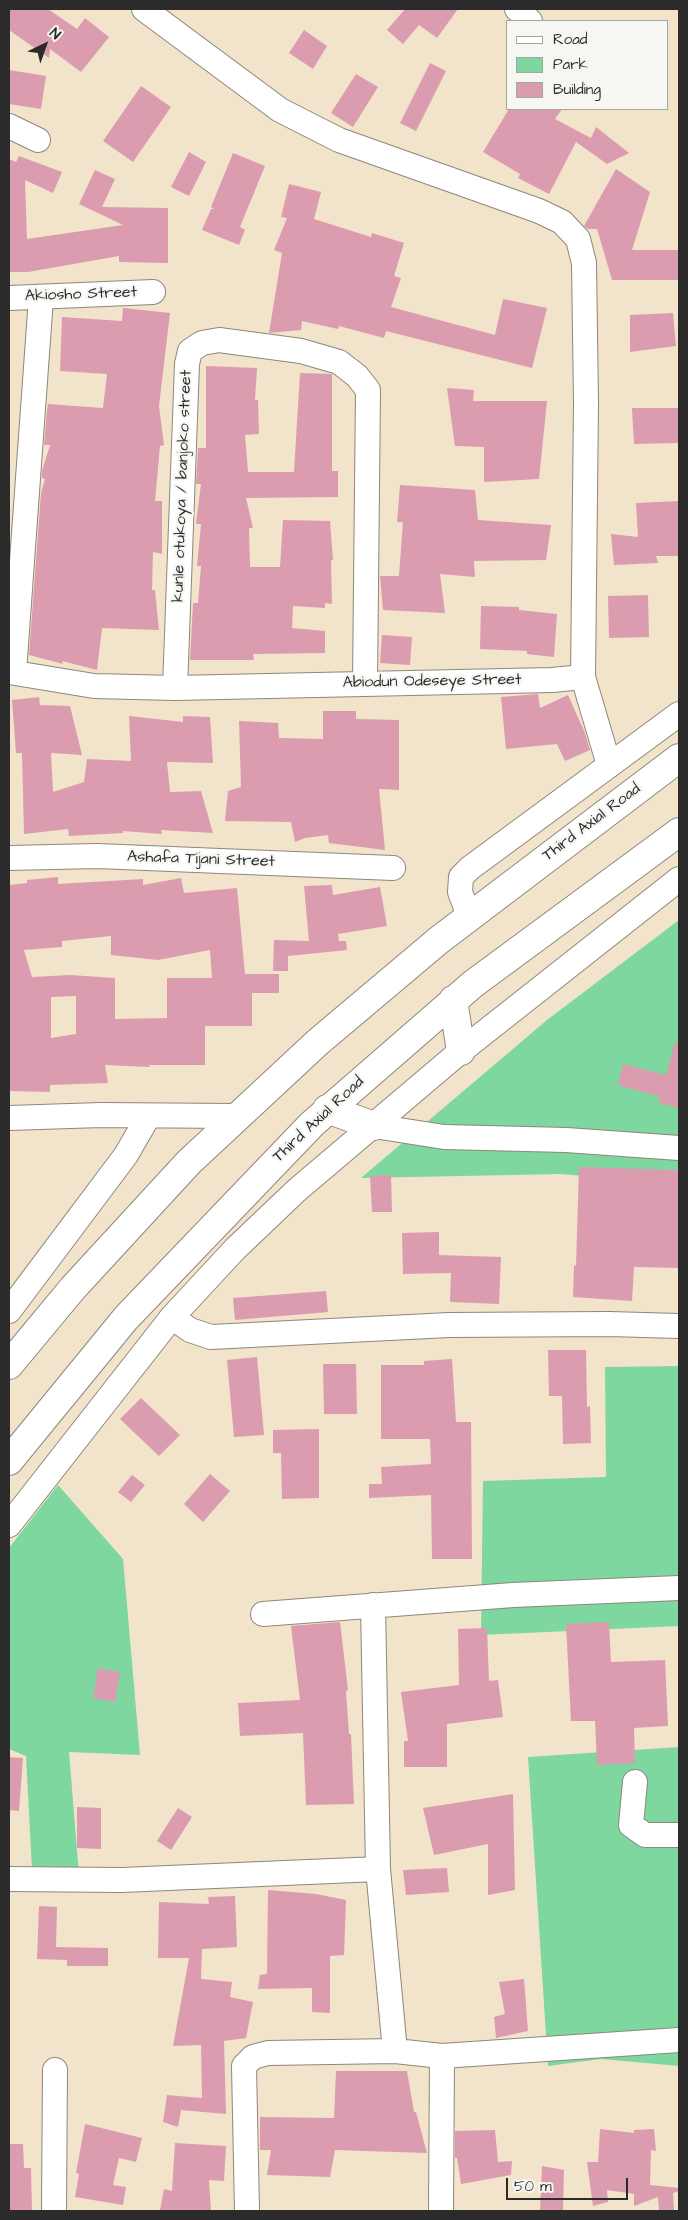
<!DOCTYPE html>
<html>
<head>
<meta charset="utf-8">
<style>
  body { margin:0 }
  #map { position:relative; width:688px; height:2220px; overflow:hidden; background:#f2e3cb; font-family:"Architects Daughter",sans-serif }
  canvas { display:block }
  .frame { position:absolute; inset:0; border:10px solid #2b2b2b; pointer-events:none }
  .legend { position:absolute; left:506px; top:20px; width:162px; height:90px; box-sizing:border-box; background:#f6f6f2; border:1px solid #a5a5a2; margin:0; padding:6px 9px; list-style:none; font-size:15px; color:#2b2b2b }
  .legend li { display:flex; align-items:center; gap:10px; height:25px }
  .legend b { width:25px; border:1px solid #a5a5a2 }
  .north { position:absolute; left:20px; top:20px; width:50px; height:50px; -webkit-text-stroke:4px #f6f6f2; paint-order:stroke; rotate:42deg; font-size:14px; font-weight:700; line-height:20px; text-align:center; color:#2b2b2b }
  .north::after { content:''; display:block; margin:auto; width:18px; height:22px; background:#2b2b2b; clip-path:polygon(50% 0,100% 100%,50% 72%,0 100%) }
  .scale { position:absolute; left:506px; top:2178px; width:122px; height:22px; box-sizing:border-box; border:2px solid #2b2b2b; border-top:0; padding-left:6px; font-size:15px; line-height:18px; white-space:nowrap; color:#2b2b2b; -webkit-text-stroke:4px #f6f6f2; paint-order:stroke }
</style>
</head>
<body>
<div id="map">
<canvas width="688" height="2220"></canvas>
<div class="frame"></div>
<ul class="legend">
<li><b style="height:6px;background:#fff"></b>Road</li>
<li><b style="height:14px;background:#7dd79e"></b>Park</li>
<li><b style="height:14px;background:#dc9cb0"></b>Building</li>
</ul>
<div class="north">N</div>
<div class="scale">50 m</div>
</div>
<script>
const ctx = document.querySelector('canvas').getContext('2d');
ctx.lineJoin = 'round';
function paint(path, color) {
  ctx.fillStyle = color;
  ctx.fill(path, 'evenodd');
}
function poly(rows) {
  const path = new Path2D();
  for (const r of rows) {
    path.moveTo(r[0], r[1]);
    for (let i = 2; i < r.length; i += 2) path.lineTo(r[i], r[i + 1]);
  }
  return path;
}
function trace(path, color, width, dash) {
  ctx.strokeStyle = color;
  ctx.lineWidth = width;
  ctx.lineCap = dash ? 'butt' : 'round';
  ctx.setLineDash(dash || []);
  ctx.stroke(path);
}
function write(font, color, halo, rows, align = 'center') {
  ctx.font = font + ' "Architects Daughter",sans-serif';
  ctx.lineWidth = 4.5;
  ctx.setLineDash([]);
  ctx.textBaseline = 'middle';
  ctx.strokeStyle = halo;
  ctx.fillStyle = color;
  for (const [text, x, y, turn = 0] of rows) {
    ctx.save();
    ctx.translate(x, y);
    ctx.rotate((+turn || 0) * Math.PI / 180);
    ctx.textAlign = isNaN(turn) ? turn : align;
    if (halo) ctx.strokeText(text, 0, 0);
    ctx.fillText(text, 0, 0);
    ctx.restore();
  }
}
paint(poly([
  [679,920,679,1184,561,1174,361,1178,547,1020],
  [679,1366,679,1626,481,1635,483,1481,606,1477,605,1367],
  [58,1485,123,1559,140,1755,69,1752,79,1875,32,1869,26,1756,9,1749,9,1548],
  [679,1747,679,2066,601,2059,548,2066,528,1757]
]), '#7dd79e');
paint(poly([
  [9,9,48,9,77,29,85,18,109,37,81,72,50,49,49,58,9,30],
  [405,9,458,9,437,38,419,25,403,44,387,30],
  [304,30,327,46,313,69,289,53],
  [430,63,446,71,416,131,400,123],
  [9,70,46,76,41,109,9,104],
  [356,74,378,87,353,127,331,113],
  [141,86,171,107,133,162,103,141],
  [509,109,562,109,555,119,591,138,596,127,629,153,607,164,576,142,549,194,518,178,520,174,483,152],
  [189,152,206,162,189,196,171,187],
  [233,153,265,166,240,227,245,230,239,245,202,230,211,209,214,209,211,207],
  [19,156,62,172,53,193,25,180,27,239,123,225,79,204,95,170,115,179,102,207,168,208,168,263,119,262,119,256,28,272,9,272,9,159,16,162],
  [616,169,650,192,632,250,679,250,679,280,612,280,597,229,588,229,584,226],
  [289,184,321,192,314,219,371,237,372,233,404,243,394,276,401,278,391,307,495,335,503,299,547,308,532,368,386,331,384,338,339,326,338,329,302,321,301,330,269,333,282,253,274,250,287,218,281,217],
  [123,308,170,313,159,406,164,445,160,446,155,501,162,501,162,554,153,552,152,590,155,590,159,630,102,628,97,670,62,661,63,664,29,655,41,493,45,479,42,478,42,471,50,445,44,445,47,411,48,404,103,408,107,374,60,371,62,317,122,321],
  [673,313,676,346,630,352,630,315],
  [206,366,257,368,255,400,258,400,259,434,245,435,248,472,294,472,300,373,332,374,332,471,338,471,338,497,246,498,253,528,249,528,250,567,280,567,283,520,330,521,333,560,331,560,332,604,325,603,325,608,293,606,292,628,325,631,325,653,253,654,254,660,190,660,193,603,198,603,201,566,197,566,201,524,196,524,201,484,196,484,198,448,206,448],
  [447,388,474,390,473,401,547,401,539,479,484,482,484,447,455,446],
  [632,408,679,408,679,443,634,444],
  [400,485,475,490,478,520,551,525,546,560,474,561,475,577,440,574,445,613,383,610,380,576,399,576,403,522,397,522],
  [679,501,679,556,656,556,658,563,614,565,611,534,638,537,636,503],
  [648,595,649,637,609,638,608,596],
  [481,606,519,607,519,610,557,614,554,657,527,654,527,651,480,649],
  [382,635,412,637,410,665,380,663],
  [538,694,540,708,568,695,585,733,590,750,565,761,557,744,506,749,501,697],
  [39,697,40,705,70,706,82,755,51,753,53,792,84,782,87,759,131,761,129,716,183,722,183,716,210,717,213,763,167,762,170,792,201,791,213,833,161,830,162,834,123,831,123,833,69,836,68,829,24,834,22,753,16,753,12,700],
  [323,711,356,711,356,719,399,720,399,790,379,789,385,850,329,843,328,835,305,838,295,842,291,822,225,821,228,791,241,787,239,721,278,723,279,738,323,739],
  [58,877,58,884,143,879,143,885,181,878,184,893,237,888,245,974,279,974,279,993,252,993,252,1026,205,1026,205,1065,149,1065,150,1067,105,1065,108,1083,50,1085,50,1092,9,1091,9,885,27,883,27,880],
  [111,936,111,955,158,960,210,950,212,978,167,978,167,1018,115,1019,115,978,70,975,32,977,24,950,62,947,62,941],
  [76,996,76,1034,51,1038,51,997],
  [332,885,333,895,380,887,387,926,338,934,339,941,346,941,347,950,288,956,288,971,273,971,274,940,309,941,304,886],
  [675,1042,679,1043,679,1108,659,1103,660,1097,618,1085,623,1064,666,1075],
  [579,1167,679,1170,679,1268,634,1267,632,1301,573,1297,574,1265,576,1266],
  [391,1175,392,1212,372,1212,370,1176],
  [439,1232,439,1255,501,1257,499,1304,450,1302,451,1273,403,1274,402,1233],
  [326,1291,328,1312,235,1320,233,1298],
  [548,1350,586,1350,587,1407,590,1406,591,1443,563,1444,562,1396,549,1396],
  [257,1357,264,1435,234,1437,227,1360],
  [452,1359,456,1422,471,1422,472,1559,432,1559,431,1495,369,1498,369,1484,382,1484,381,1467,431,1464,430,1439,381,1439,381,1365,424,1365,424,1361],
  [323,1364,356,1364,357,1414,324,1414],
  [141,1398,180,1435,159,1456,120,1419],
  [319,1429,319,1498,282,1499,281,1453,273,1453,273,1430],
  [210,1474,230,1491,203,1522,184,1504],
  [132,1475,145,1485,131,1502,118,1492],
  [340,1622,348,1690,346,1691,349,1734,351,1734,354,1804,306,1805,303,1733,240,1736,238,1703,300,1700,291,1626],
  [609,1622,611,1662,665,1660,668,1726,634,1728,635,1763,597,1765,595,1721,571,1721,566,1624],
  [487,1628,489,1681,498,1680,503,1717,447,1724,447,1767,404,1767,404,1741,408,1741,401,1692,459,1685,458,1629],
  [98,1668,120,1672,115,1702,93,1698],
  [9,1757,23,1758,19,1811,9,1810],
  [513,1794,515,1890,488,1895,488,1844,434,1855,423,1808],
  [77,1807,101,1808,101,1849,77,1848],
  [178,1808,192,1817,171,1850,157,1841],
  [447,1868,449,1892,406,1895,403,1870],
  [268,1890,316,1894,346,1900,344,1955,330,1956,330,2013,312,2012,312,1988,258,1989,260,1975,267,1974],
  [235,1896,237,1947,202,1949,201,1979,232,1982,230,1997,253,2002,246,2038,224,2041,226,2114,181,2110,178,2127,163,2122,167,2095,202,2098,201,2045,173,2046,189,1958,158,1958,159,1902,209,1904,208,1897],
  [39,1906,57,1907,56,1947,108,1948,108,1966,67,1966,67,1960,37,1959],
  [524,1979,528,2031,496,2038,494,2017,505,2014,499,1982],
  [336,2071,407,2071,414,2112,416,2112,427,2153,335,2150,330,2177,267,2175,271,2150,260,2150,260,2117,334,2118],
  [85,2124,142,2138,136,2162,119,2158,113,2185,126,2187,123,2205,75,2197,79,2174,76,2173],
  [600,2129,634,2133,634,2130,654,2129,656,2151,651,2150,650,2185,679,2188,679,2191,673,2193,674,2211,659,2211,658,2197,634,2206,634,2194,607,2190,608,2202,593,2206,587,2162,598,2162],
  [495,2130,498,2162,512,2161,511,2175,461,2184,457,2158,455,2158,455,2131],
  [175,2143,226,2146,224,2181,209,2180,211,2211,160,2210,164,2189,172,2191],
  [9,2144,23,2144,24,2168,31,2168,32,2211,9,2211],
  [542,2166,564,2170,563,2211,540,2211]
]), '#dc9cb0');
const minor = poly([
  [517,9,530,21],
  [9,126,38,140],
  [9,298,153,292],
  [9,672,94,686,175,688,552,680,583,677,586,403,584,263,578,239,562,222,539,211,339,140,280,110,144,9],
  [14,672,41,298],
  [583,677,609,765],
  [175,688,187,364,190,351,202,343,219,340,301,351,339,362,357,376,368,390,365,683],
  [9,858,97,856,393,868],
  [469,916,460,892,461,877,470,868,679,714],
  [9,1118,101,1115,236,1116],
  [374,1126,444,1137,566,1140,679,1148],
  [9,1311,126,1155,148,1117],
  [172,1317,190,1330,211,1337,449,1325,609,1324,679,1326],
  [9,1525,172,1317,235,1249,297,1190,461,1051,679,879],
  [373,1605,378,1869,395,2051],
  [263,1614,513,1595,679,1588],
  [635,1782,631,1825,645,1835,679,1835],
  [9,1879,122,1880,378,1869],
  [54,2211,55,2070],
  [247,2211,244,2066,253,2057,268,2053,395,2051,442,2056,679,2040],
  [441,2211,442,2056]
]);
const highway = poly([
  [453,1000,461,1051],
  [327,1109,374,1126],
  [9,1365,73,1288,189,1162,318,1042,439,940,679,758],
  [9,1461,126,1318,312,1124,473,984,679,832]
]);
trace(minor, '#8e877b', 26);
trace(highway, '#8e877b', 30);
trace(minor, '#fff', 24);
trace(highway, '#fff', 28);
write('16px', '#2b2b2b', '#f6f6f2', [
  ["Akiosho Street",81,295,-2],
  ["kunle otukoya / banjoko street",183,486,-88],
  ["Abiodun Odeseye Street",432,682,-1],
  ["Third Axial Road",592,823,-37],
  ["Ashafa Tijani Street",201,860,2],
  ["Third Axial Road",319,1120,-43]
]);
</script>
</body>
</html>
